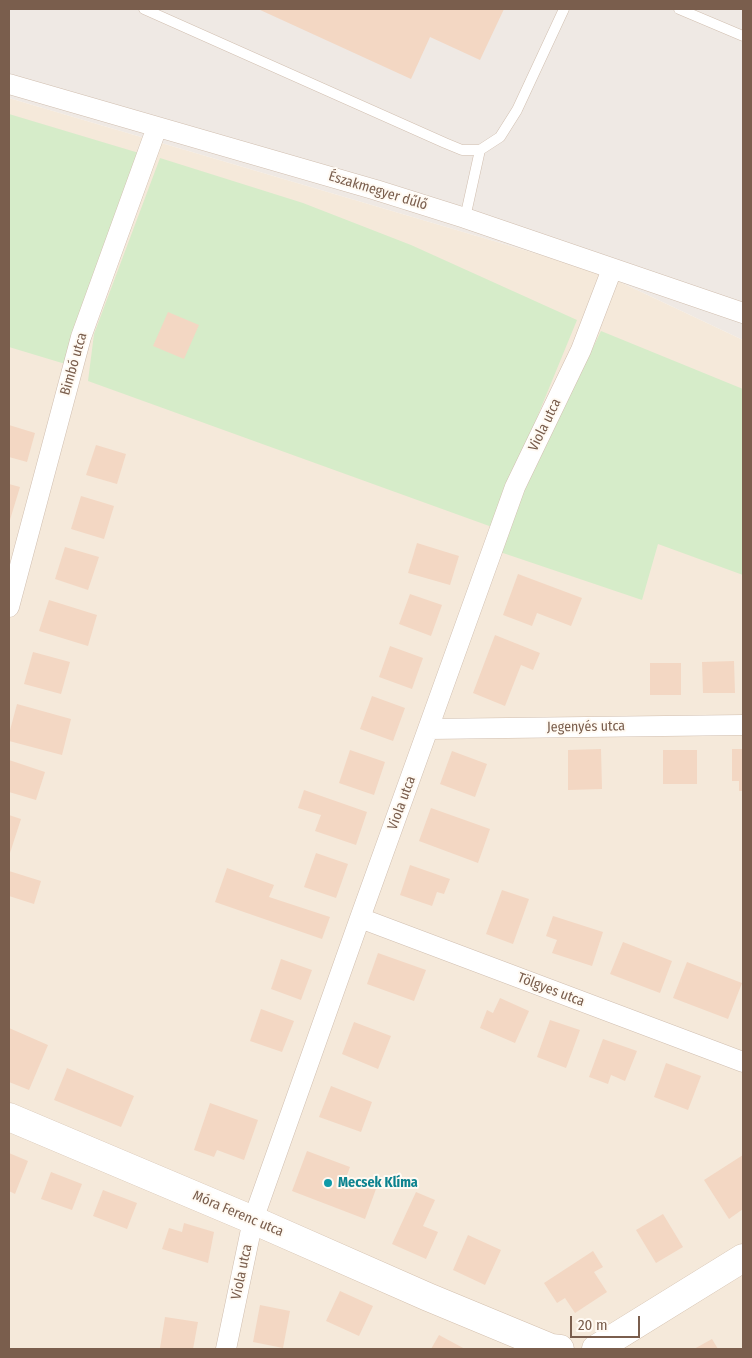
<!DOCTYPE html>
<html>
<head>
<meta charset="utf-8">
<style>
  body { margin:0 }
  #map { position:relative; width:752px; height:1358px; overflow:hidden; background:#fdf7ec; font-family:"Fira Sans Condensed",sans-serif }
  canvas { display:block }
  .frame { position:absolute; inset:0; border:10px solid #7a5e4d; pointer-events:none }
  .scale { position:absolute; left:570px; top:1316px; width:70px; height:22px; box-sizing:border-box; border:2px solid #7a5e4d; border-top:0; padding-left:6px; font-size:15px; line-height:18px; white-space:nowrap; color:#7a5e4d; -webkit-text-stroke:4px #fffaf3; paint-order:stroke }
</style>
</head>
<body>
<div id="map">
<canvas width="752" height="1358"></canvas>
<div class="frame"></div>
<div class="scale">20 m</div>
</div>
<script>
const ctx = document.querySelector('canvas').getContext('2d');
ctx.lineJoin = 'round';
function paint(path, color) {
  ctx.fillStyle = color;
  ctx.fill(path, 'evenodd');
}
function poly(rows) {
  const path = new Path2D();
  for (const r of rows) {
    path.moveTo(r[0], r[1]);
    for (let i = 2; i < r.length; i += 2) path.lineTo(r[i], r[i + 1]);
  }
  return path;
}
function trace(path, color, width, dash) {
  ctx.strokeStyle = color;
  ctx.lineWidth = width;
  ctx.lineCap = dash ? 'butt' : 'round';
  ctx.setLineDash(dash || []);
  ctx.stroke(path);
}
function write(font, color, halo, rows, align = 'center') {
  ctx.font = font + ' "Fira Sans Condensed",sans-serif';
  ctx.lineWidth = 4;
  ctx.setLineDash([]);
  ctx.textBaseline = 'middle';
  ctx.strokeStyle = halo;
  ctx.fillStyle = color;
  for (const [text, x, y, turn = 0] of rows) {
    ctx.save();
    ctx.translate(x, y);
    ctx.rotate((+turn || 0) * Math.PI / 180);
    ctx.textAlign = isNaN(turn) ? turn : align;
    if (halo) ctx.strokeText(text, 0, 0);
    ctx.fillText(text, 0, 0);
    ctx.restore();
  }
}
paint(poly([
  [9,98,599,272,743,340,743,1349,9,1349]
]), '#f5e9da');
paint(poly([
  [9,9,743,9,743,340,599,272,9,98]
]), '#efe9e4');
paint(poly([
  [9,114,139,153,72,366,9,347],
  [160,158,303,203,411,245,577,320,492,527,88,381,94,334],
  [601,331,743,389,743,575,658,544,642,600,500,552,522,496,541,453]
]), '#d6ecc9');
paint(poly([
  [258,9,504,9,480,60,430,37,411,79],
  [168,312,199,325,184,359,153,346],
  [9,425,35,433,27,462,9,457],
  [96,445,126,454,117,484,86,475],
  [9,484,20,487,9,523],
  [81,496,114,506,104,539,71,529],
  [417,543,459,556,450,585,408,573],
  [65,547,99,557,88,590,55,579],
  [518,574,582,598,571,626,537,613,532,626,503,615],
  [410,594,442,605,431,636,399,624],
  [49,600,97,615,88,646,39,631],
  [495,635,540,653,533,670,521,665,505,706,473,693],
  [390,646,423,658,412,689,379,677],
  [33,652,70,662,61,694,24,684],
  [734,661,735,693,703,693,702,662],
  [650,663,681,663,681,695,650,695],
  [372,696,405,708,393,741,360,729],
  [17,704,71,719,62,755,9,741,9,734],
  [601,749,602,789,568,790,568,750],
  [732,749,743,749,743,791,739,791,739,781,732,781],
  [350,750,385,762,374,795,339,783],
  [663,750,697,750,697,784,663,784],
  [452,751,487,764,475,797,440,784],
  [9,760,45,772,36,800,9,792],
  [304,790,367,812,356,845,315,831,321,815,298,808],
  [431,808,490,829,478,863,419,841],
  [9,815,21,819,9,856],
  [316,853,348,864,336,898,304,887],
  [410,865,450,879,444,894,437,892,432,906,400,895],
  [227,868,274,885,269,897,330,917,322,939,215,902],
  [9,871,41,881,34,904,9,896],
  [502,890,529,899,513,944,486,934],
  [553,916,603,932,592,966,552,953,557,940,546,936],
  [623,942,672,961,660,993,610,974],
  [378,953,426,970,414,1001,367,984],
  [281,959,312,970,301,1000,271,989],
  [687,962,742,983,728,1019,673,998],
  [500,998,529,1011,515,1043,480,1028,487,1010,493,1013],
  [261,1009,294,1021,282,1052,250,1041],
  [550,1020,580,1030,566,1068,537,1057],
  [354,1022,391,1036,378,1069,342,1054],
  [9,1028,48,1045,29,1090,9,1082],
  [603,1039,637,1051,625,1081,611,1075,608,1084,589,1077],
  [666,1063,701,1076,688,1110,654,1097],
  [67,1068,134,1096,121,1127,54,1100],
  [331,1086,372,1102,361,1132,319,1117],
  [210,1103,258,1120,244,1160,217,1150,214,1157,194,1150],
  [307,1151,350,1167,346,1178,376,1189,365,1219,292,1191],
  [9,1153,28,1161,15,1194,9,1191],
  [743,1155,743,1209,729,1219,704,1180],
  [51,1172,82,1184,72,1210,41,1199],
  [103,1190,137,1203,127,1229,93,1216],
  [416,1192,435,1200,423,1226,438,1232,426,1259,392,1244],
  [663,1214,683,1247,656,1263,636,1230],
  [184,1223,214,1232,208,1263,162,1249,169,1228,182,1232],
  [468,1235,501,1250,485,1285,453,1270],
  [593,1251,603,1267,594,1272,607,1292,575,1313,565,1298,557,1303,544,1283],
  [340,1291,373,1306,359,1336,326,1321],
  [260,1305,290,1311,283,1348,253,1342],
  [165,1317,198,1322,193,1349,160,1348],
  [439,1335,465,1349,431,1349],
  [712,1339,718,1349,694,1349]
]), '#f3d7c3');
const lane = poly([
  [144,9,445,143,462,150,480,150,500,137,517,110,564,9],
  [679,9,743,36],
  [465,218,480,150]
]);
const street = poly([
  [9,84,376,190,465,218,743,313],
  [9,607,81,337,157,127],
  [429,729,743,725],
  [360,918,743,1062],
  [226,1349,253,1220,360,918,515,487,581,350,612,269]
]);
const secondary = poly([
  [9,1117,253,1220,428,1297,551,1348,560,1349],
  [596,1349,743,1258]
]);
trace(lane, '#d1bfb0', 11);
trace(street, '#d1bfb0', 21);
trace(secondary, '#d4c0ae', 29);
trace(lane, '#fff', 10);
trace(street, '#fff', 20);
trace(secondary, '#fff', 28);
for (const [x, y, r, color] of [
  [328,1183,5,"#0f9aa8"]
]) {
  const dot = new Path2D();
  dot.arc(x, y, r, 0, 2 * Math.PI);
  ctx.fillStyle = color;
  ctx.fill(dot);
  trace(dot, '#fffaf3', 2);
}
write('14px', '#7a5e4d', '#fffaf3', [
  ["Északmegyer dűlő",378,191,17],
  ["Bimbó utca",74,364,-74],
  ["Viola utca",545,425,-64],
  ["Jegenyés utca",586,727,-1],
  ["Viola utca",402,803,-70],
  ["Tölgyes utca",551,990,21],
  ["Móra Ferenc utca",238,1214,23],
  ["Viola utca",242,1272,-78]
]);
write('bold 14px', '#0d838f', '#fffaf3', [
  ["Mecsek Klíma",338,1183]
], 'left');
</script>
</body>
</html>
